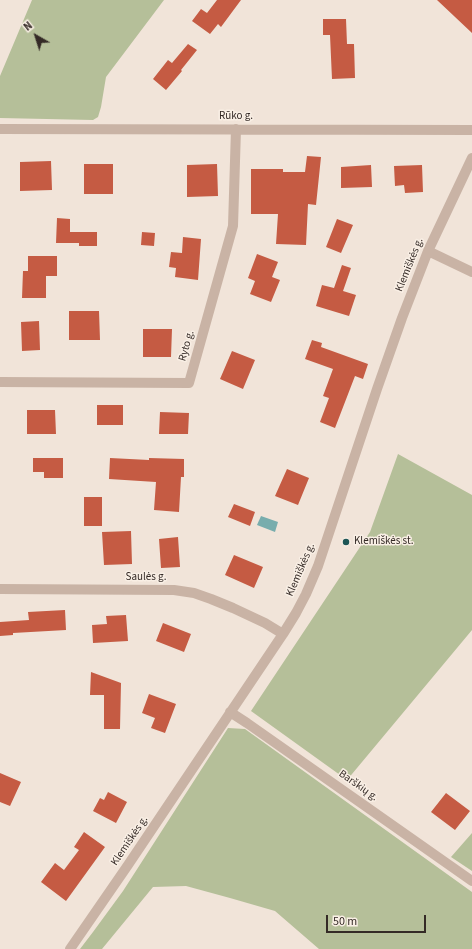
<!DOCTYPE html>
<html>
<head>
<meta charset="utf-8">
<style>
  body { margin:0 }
  #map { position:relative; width:472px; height:949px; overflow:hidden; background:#f1e4d9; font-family:"Source Sans 3",sans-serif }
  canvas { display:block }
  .north { position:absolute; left:16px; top:16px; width:40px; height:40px; -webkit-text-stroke:3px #f9efe5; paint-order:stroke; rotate:321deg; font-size:11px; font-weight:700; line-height:16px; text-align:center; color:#342a26 }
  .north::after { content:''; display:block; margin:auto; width:14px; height:18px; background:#342a26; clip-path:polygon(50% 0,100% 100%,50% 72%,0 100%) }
  .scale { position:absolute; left:326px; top:915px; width:100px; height:18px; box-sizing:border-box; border:2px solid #342a26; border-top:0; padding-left:5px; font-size:12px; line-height:14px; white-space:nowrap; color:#342a26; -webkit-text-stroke:3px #f9efe5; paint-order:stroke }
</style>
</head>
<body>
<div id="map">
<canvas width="472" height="949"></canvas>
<div class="north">N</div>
<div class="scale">50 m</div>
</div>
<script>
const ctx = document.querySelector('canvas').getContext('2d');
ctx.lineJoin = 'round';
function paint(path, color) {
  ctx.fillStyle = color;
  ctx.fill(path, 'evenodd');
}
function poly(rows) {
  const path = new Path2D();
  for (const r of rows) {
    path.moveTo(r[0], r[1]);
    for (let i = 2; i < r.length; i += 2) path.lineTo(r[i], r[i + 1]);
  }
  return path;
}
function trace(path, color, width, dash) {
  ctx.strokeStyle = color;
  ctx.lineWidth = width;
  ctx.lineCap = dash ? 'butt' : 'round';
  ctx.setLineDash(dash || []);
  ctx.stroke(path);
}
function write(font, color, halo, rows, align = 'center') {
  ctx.font = font + ' "Source Sans 3",sans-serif';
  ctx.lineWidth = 3;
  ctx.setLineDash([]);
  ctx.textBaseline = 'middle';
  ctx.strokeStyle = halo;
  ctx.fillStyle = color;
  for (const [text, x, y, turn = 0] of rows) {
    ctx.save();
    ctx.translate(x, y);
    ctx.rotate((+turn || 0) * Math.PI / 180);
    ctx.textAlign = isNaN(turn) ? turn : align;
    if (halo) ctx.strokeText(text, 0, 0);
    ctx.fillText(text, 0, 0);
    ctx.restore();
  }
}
paint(poly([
  [32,0,164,0,106,77,101,107,98,117,93,120,0,118,0,76],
  [398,454,472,495,472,630,347,780,251,711,370,532],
  [228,728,245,729,472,892,472,949,319,949,275,911,230,898,186,886,153,887,102,949,80,949,93,932,123,891],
  [472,833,472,871,451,857]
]), '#b5bf99');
paint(poly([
  [261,516,278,522,275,532,257,525]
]), '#78adad');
paint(poly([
  [217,0,241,0,221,27,218,24,210,34,192,21,201,9,207,13],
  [437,0,472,0,472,33],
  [323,19,346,19,347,44,354,44,355,78,332,79,330,35,323,35],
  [188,44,197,50,181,70,182,71,166,90,153,79,168,60,172,63],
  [307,156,321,157,316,205,308,204,306,245,276,244,278,214,251,214,251,169,283,169,283,172,305,172],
  [51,161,52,190,20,191,20,162],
  [84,164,113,164,113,194,84,194],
  [217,164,218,196,187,197,187,165],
  [371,165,372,187,341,188,341,167],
  [422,165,423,192,405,193,404,185,395,186,394,166],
  [57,218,70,219,70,232,97,232,97,246,79,246,79,243,56,243],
  [337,219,353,225,341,253,326,247],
  [142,232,155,233,154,246,141,245],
  [183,237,201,239,198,280,175,277,176,268,169,267,171,252,182,253],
  [257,254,278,262,272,277,280,280,271,302,250,294,255,281,248,278],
  [28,256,57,256,57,276,46,276,46,298,22,298,23,271,28,271],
  [342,265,351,268,343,291,356,295,349,316,316,306,322,285,334,288],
  [69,311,99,311,100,340,69,340],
  [39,321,40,350,22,351,21,322],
  [143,329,172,329,171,357,143,357],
  [312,340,322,343,321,347,368,364,363,379,355,376,335,428,320,422,329,398,323,396,333,369,305,359],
  [232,351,255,360,243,389,220,379],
  [97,405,123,405,123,425,97,425],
  [27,410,55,410,56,434,27,434],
  [160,412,189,413,188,434,159,434],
  [33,458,63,458,63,478,44,478,44,472,33,472],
  [110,458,149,460,149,458,184,459,184,477,181,477,179,512,154,510,156,482,109,479],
  [287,469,309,478,298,505,275,496],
  [84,497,102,497,102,526,84,526],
  [234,504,255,512,250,526,228,517],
  [131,531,132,564,104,565,102,532],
  [178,537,180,567,161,568,159,539],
  [234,555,263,567,254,588,225,575],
  [65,610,66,630,13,633,13,635,0,636,0,622,29,620,28,612],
  [126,615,128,641,93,643,92,625,107,624,106,616],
  [163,623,191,634,184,652,156,641],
  [91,672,121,683,120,729,104,729,104,695,90,695],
  [149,694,176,704,165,733,151,728,155,718,142,713],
  [0,773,21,782,10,806,0,802],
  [108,792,127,802,116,823,93,811,100,798,104,800],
  [446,793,470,811,455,830,431,812],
  [84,832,105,847,66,901,41,882,55,863,64,870,79,850,74,847]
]), '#c55b43');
trace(poly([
  [0,129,472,130],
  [428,251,472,272],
  [0,382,189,383,233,226,236,129],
  [0,589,174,590,194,593,211,599,233,608,265,623,283,634],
  [230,712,247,723,472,881],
  [70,949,128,865,283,634,296,613,306,594,318,566,377,389,402,318,428,251,472,158]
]), '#c9b3a5', 10);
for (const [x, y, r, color] of [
  [346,542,4,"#1d5555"]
]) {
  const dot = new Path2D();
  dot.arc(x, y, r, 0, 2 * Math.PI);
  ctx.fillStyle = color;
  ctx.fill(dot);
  trace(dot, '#f9efe5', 1.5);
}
write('11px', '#342a26', '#f9efe5', [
  ["Rūko g.",236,117],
  ["Klemiškės g.",410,265,-68],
  ["Ryto g.",187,346,-74],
  ["Klemiškės g.",301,570,-67],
  ["Saulės g.",146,578],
  ["Barškių g.",358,786,35],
  ["Klemiškės g.",130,841,-56]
]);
write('11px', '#342a26', '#f9efe5', [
  ["Klemiškės st.",354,542]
], 'left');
</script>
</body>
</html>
